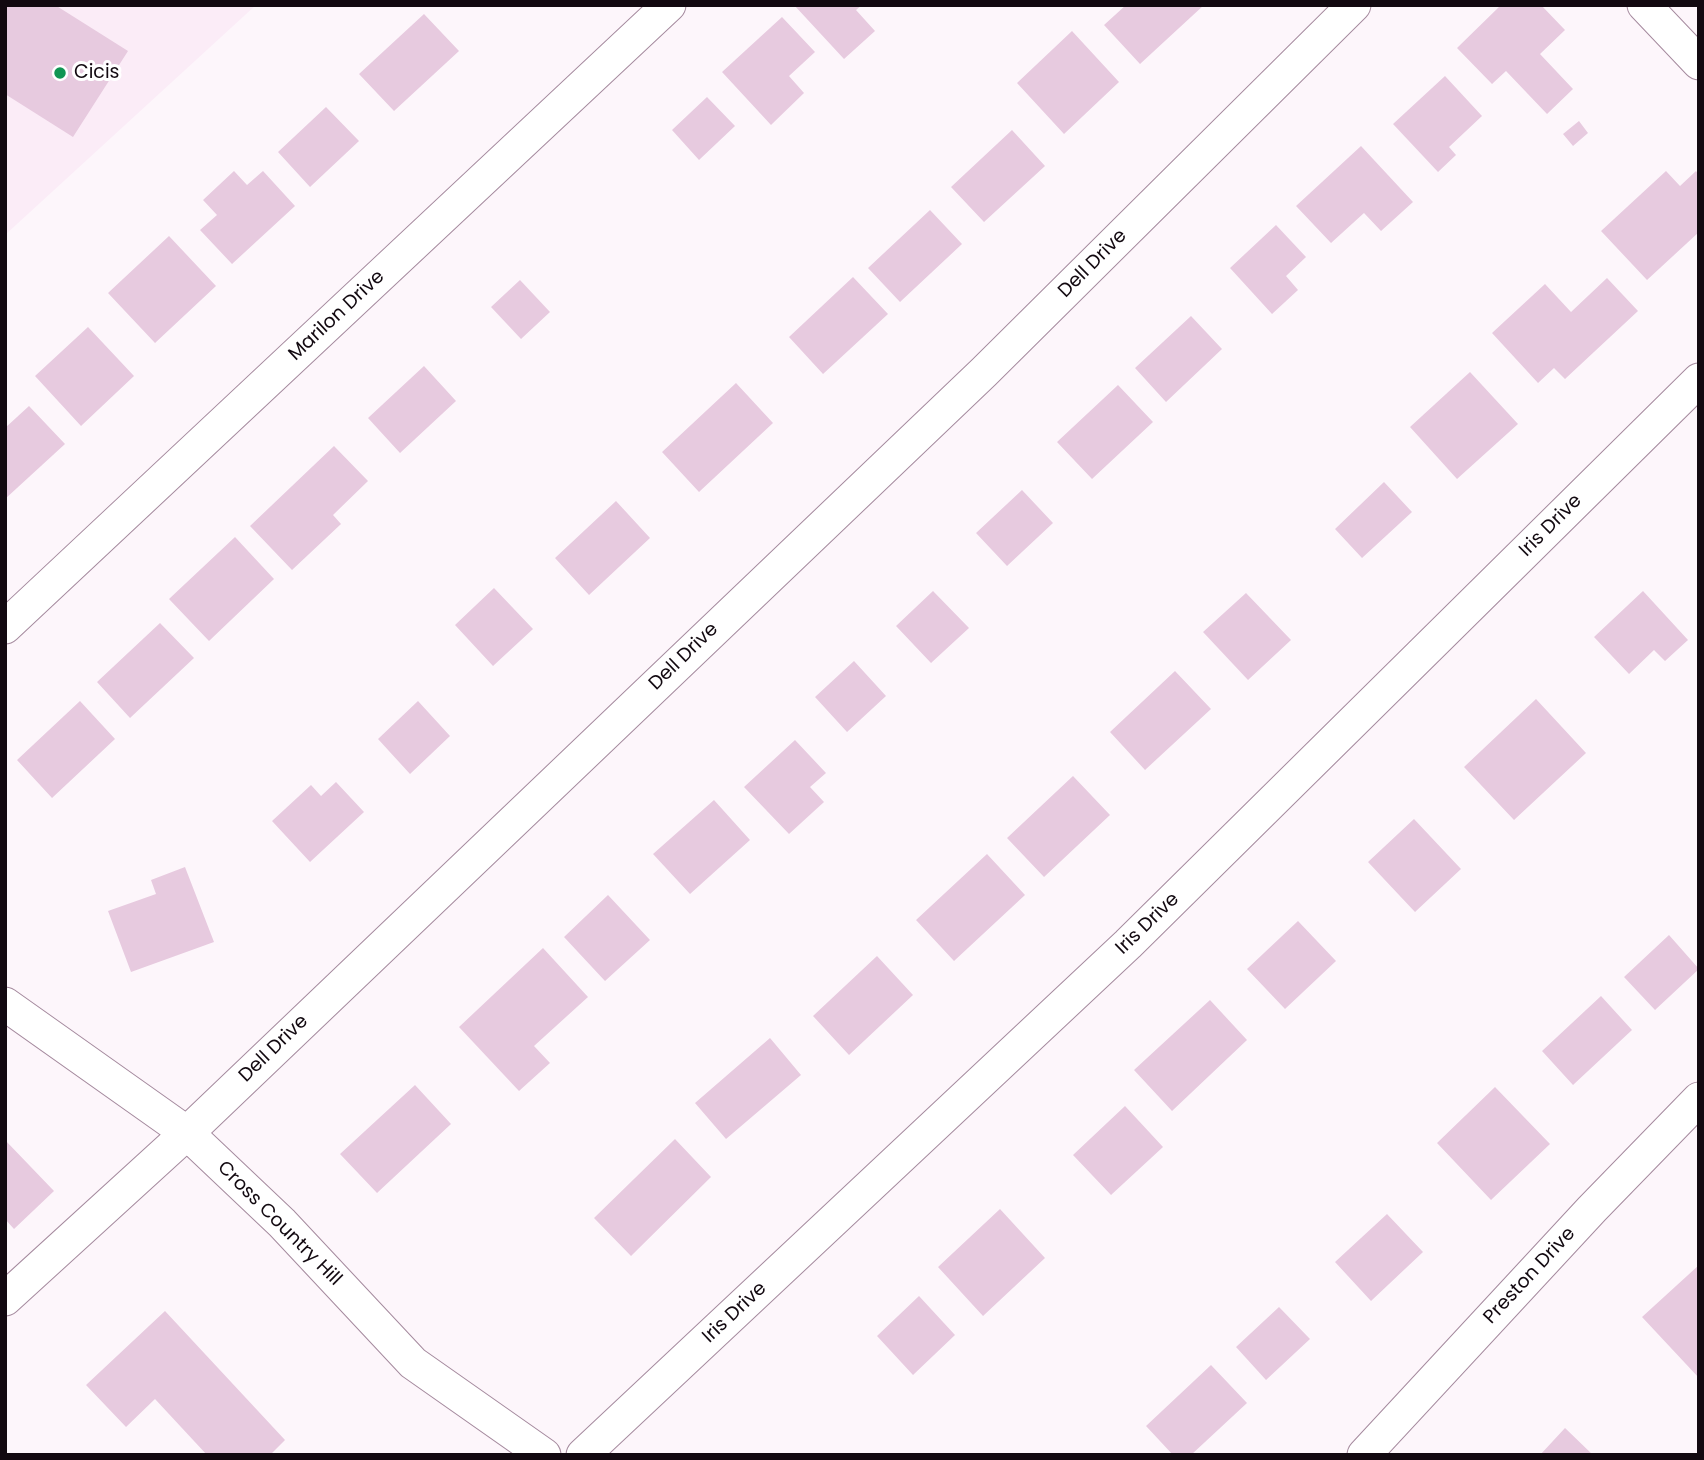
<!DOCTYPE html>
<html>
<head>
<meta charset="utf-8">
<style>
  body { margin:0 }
  #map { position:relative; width:1704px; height:1460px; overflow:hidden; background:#fdf6fb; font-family:Poppins,sans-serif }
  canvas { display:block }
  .frame { position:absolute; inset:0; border:7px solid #120910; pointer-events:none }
</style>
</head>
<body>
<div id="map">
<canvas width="1704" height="1460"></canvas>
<div class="frame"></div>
</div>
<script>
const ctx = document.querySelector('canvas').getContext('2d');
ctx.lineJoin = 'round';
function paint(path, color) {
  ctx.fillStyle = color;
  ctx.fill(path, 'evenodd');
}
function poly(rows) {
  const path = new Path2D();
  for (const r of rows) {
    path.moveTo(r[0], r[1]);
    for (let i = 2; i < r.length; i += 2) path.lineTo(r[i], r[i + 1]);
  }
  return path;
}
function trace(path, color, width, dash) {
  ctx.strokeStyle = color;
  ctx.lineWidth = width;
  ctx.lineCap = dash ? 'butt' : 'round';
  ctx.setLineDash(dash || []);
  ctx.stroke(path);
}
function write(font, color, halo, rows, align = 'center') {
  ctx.font = font + ' Poppins,sans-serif';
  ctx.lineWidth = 6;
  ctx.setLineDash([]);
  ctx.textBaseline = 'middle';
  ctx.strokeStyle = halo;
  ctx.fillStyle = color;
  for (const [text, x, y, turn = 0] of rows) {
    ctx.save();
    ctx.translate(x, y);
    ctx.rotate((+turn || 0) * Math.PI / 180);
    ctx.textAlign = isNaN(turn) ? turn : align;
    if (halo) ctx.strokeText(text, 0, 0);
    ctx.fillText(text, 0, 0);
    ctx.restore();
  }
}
paint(poly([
  [5,5,256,5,5,235]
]), '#fbecf7');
paint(poly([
  [5,5,55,5,128,51,73,137,5,94],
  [794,5,862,5,856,10,875,31,844,59],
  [1126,5,1204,5,1140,64,1104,25],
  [1501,5,1541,5,1565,30,1540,54,1573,89,1547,114,1506,71,1492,84,1457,48],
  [424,14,459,51,394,111,359,74],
  [782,17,815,52,789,76,804,93,771,125,722,72],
  [1072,31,1119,82,1064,134,1017,83],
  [1445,76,1482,116,1449,147,1456,155,1438,172,1393,124],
  [707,97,735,126,699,160,672,130],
  [326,107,359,141,310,187,278,152],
  [1579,121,1588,133,1573,146,1563,134],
  [1012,130,1045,166,984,222,951,187],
  [1361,146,1413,202,1381,231,1364,213,1331,243,1296,206],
  [234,171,247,185,263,171,295,206,232,264,200,230,217,215,203,200],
  [1666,171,1680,186,1696,171,1699,175,1699,232,1647,280,1601,231],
  [930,210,962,244,900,302,868,268],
  [1276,225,1306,257,1286,276,1298,290,1272,314,1230,268],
  [169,236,216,286,155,343,108,293],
  [853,277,888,314,823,374,789,337],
  [1607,278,1638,311,1565,379,1554,368,1538,383,1492,333,1545,284,1571,312],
  [520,280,550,312,521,339,491,307],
  [1191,316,1222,349,1166,402,1135,368],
  [88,327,134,376,81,426,35,376],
  [424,366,456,401,400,453,368,418],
  [1470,372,1518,424,1457,479,1410,427],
  [736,383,773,423,699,492,662,452],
  [1118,385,1153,422,1092,479,1057,442],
  [29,406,65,444,5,499,5,428],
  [334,446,368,481,333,515,341,524,292,570,250,526],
  [1384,482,1412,512,1362,558,1335,529],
  [1022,490,1053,523,1007,566,976,533],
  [616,501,650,538,589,595,555,558],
  [235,537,274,579,209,641,169,599],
  [494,588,533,629,493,666,455,625],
  [933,591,969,628,931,663,896,626],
  [1643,591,1688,640,1665,661,1654,650,1629,674,1594,637],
  [1246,593,1291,640,1248,680,1203,632],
  [160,623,194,658,130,718,97,682],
  [854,661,886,696,847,732,815,697],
  [1175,671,1211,709,1145,770,1110,732],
  [1536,699,1586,753,1514,820,1464,767],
  [80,701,115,739,52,798,17,760],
  [418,701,450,736,410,774,378,739],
  [795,740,826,773,810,787,824,802,789,834,744,787],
  [1073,776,1110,815,1044,877,1007,838],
  [336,782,364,812,310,862,272,821,311,785,321,796],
  [714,800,750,840,690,894,653,854],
  [1414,819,1461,869,1415,912,1368,862],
  [987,854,1025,895,954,961,916,920],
  [185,867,214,942,131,972,108,911,156,894,151,880],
  [608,895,650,940,605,981,564,937],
  [1298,921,1336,961,1285,1009,1247,969],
  [1669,935,1699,969,1655,1010,1624,977],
  [543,948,588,997,534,1046,550,1063,519,1091,459,1027],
  [877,956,913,995,849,1055,813,1016],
  [1601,996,1632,1030,1573,1085,1542,1051],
  [1210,1000,1247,1040,1172,1111,1134,1070],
  [770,1038,801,1075,726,1139,695,1103],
  [415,1085,451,1124,377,1193,340,1154],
  [1495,1087,1550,1144,1491,1200,1437,1143],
  [1125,1106,1163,1147,1111,1195,1073,1155],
  [675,1139,711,1177,631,1256,594,1218],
  [5,1140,54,1191,14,1229,5,1219],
  [1000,1209,1045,1258,983,1316,938,1267],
  [1387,1214,1423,1252,1371,1301,1335,1262],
  [1699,1265,1699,1378,1642,1317],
  [919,1296,955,1335,913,1375,877,1336],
  [1279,1307,1310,1339,1266,1380,1236,1347],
  [165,1311,285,1440,270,1455,207,1455,155,1399,126,1427,86,1385],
  [1211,1365,1247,1403,1191,1455,1173,1455,1146,1426],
  [1565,1428,1593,1455,1540,1455]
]), '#e7cadf');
const minor = poly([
  [1644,5,1699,63],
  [5,627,669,5],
  [5,1004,187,1133,282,1223,413,1363,544,1455],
  [5,1299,187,1133,984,372,1354,5],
  [583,1455,1128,944,1699,380],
  [1364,1455,1592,1209,1699,1099]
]);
trace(minor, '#a58a9e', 35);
trace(minor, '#fff', 33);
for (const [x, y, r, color] of [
  [60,73,7,"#109553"]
]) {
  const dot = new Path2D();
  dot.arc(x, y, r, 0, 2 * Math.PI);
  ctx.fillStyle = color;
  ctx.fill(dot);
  trace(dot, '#fff', 2.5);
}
write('19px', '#120910', '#fff', [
  ["Cicis",74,73]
], 'left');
write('19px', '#120910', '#fff', [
  ["Dell Drive",1093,264,-45],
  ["Marilon Drive",337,316,-43],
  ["Iris Drive",1551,526,-45],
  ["Dell Drive",684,657,-44],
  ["Iris Drive",1148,924,-44],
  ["Dell Drive",274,1049,-44],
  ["Cross Country Hill",279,1224,45],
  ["Preston Drive",1530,1276,-47],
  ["Iris Drive",735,1313,-43]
]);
</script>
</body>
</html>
